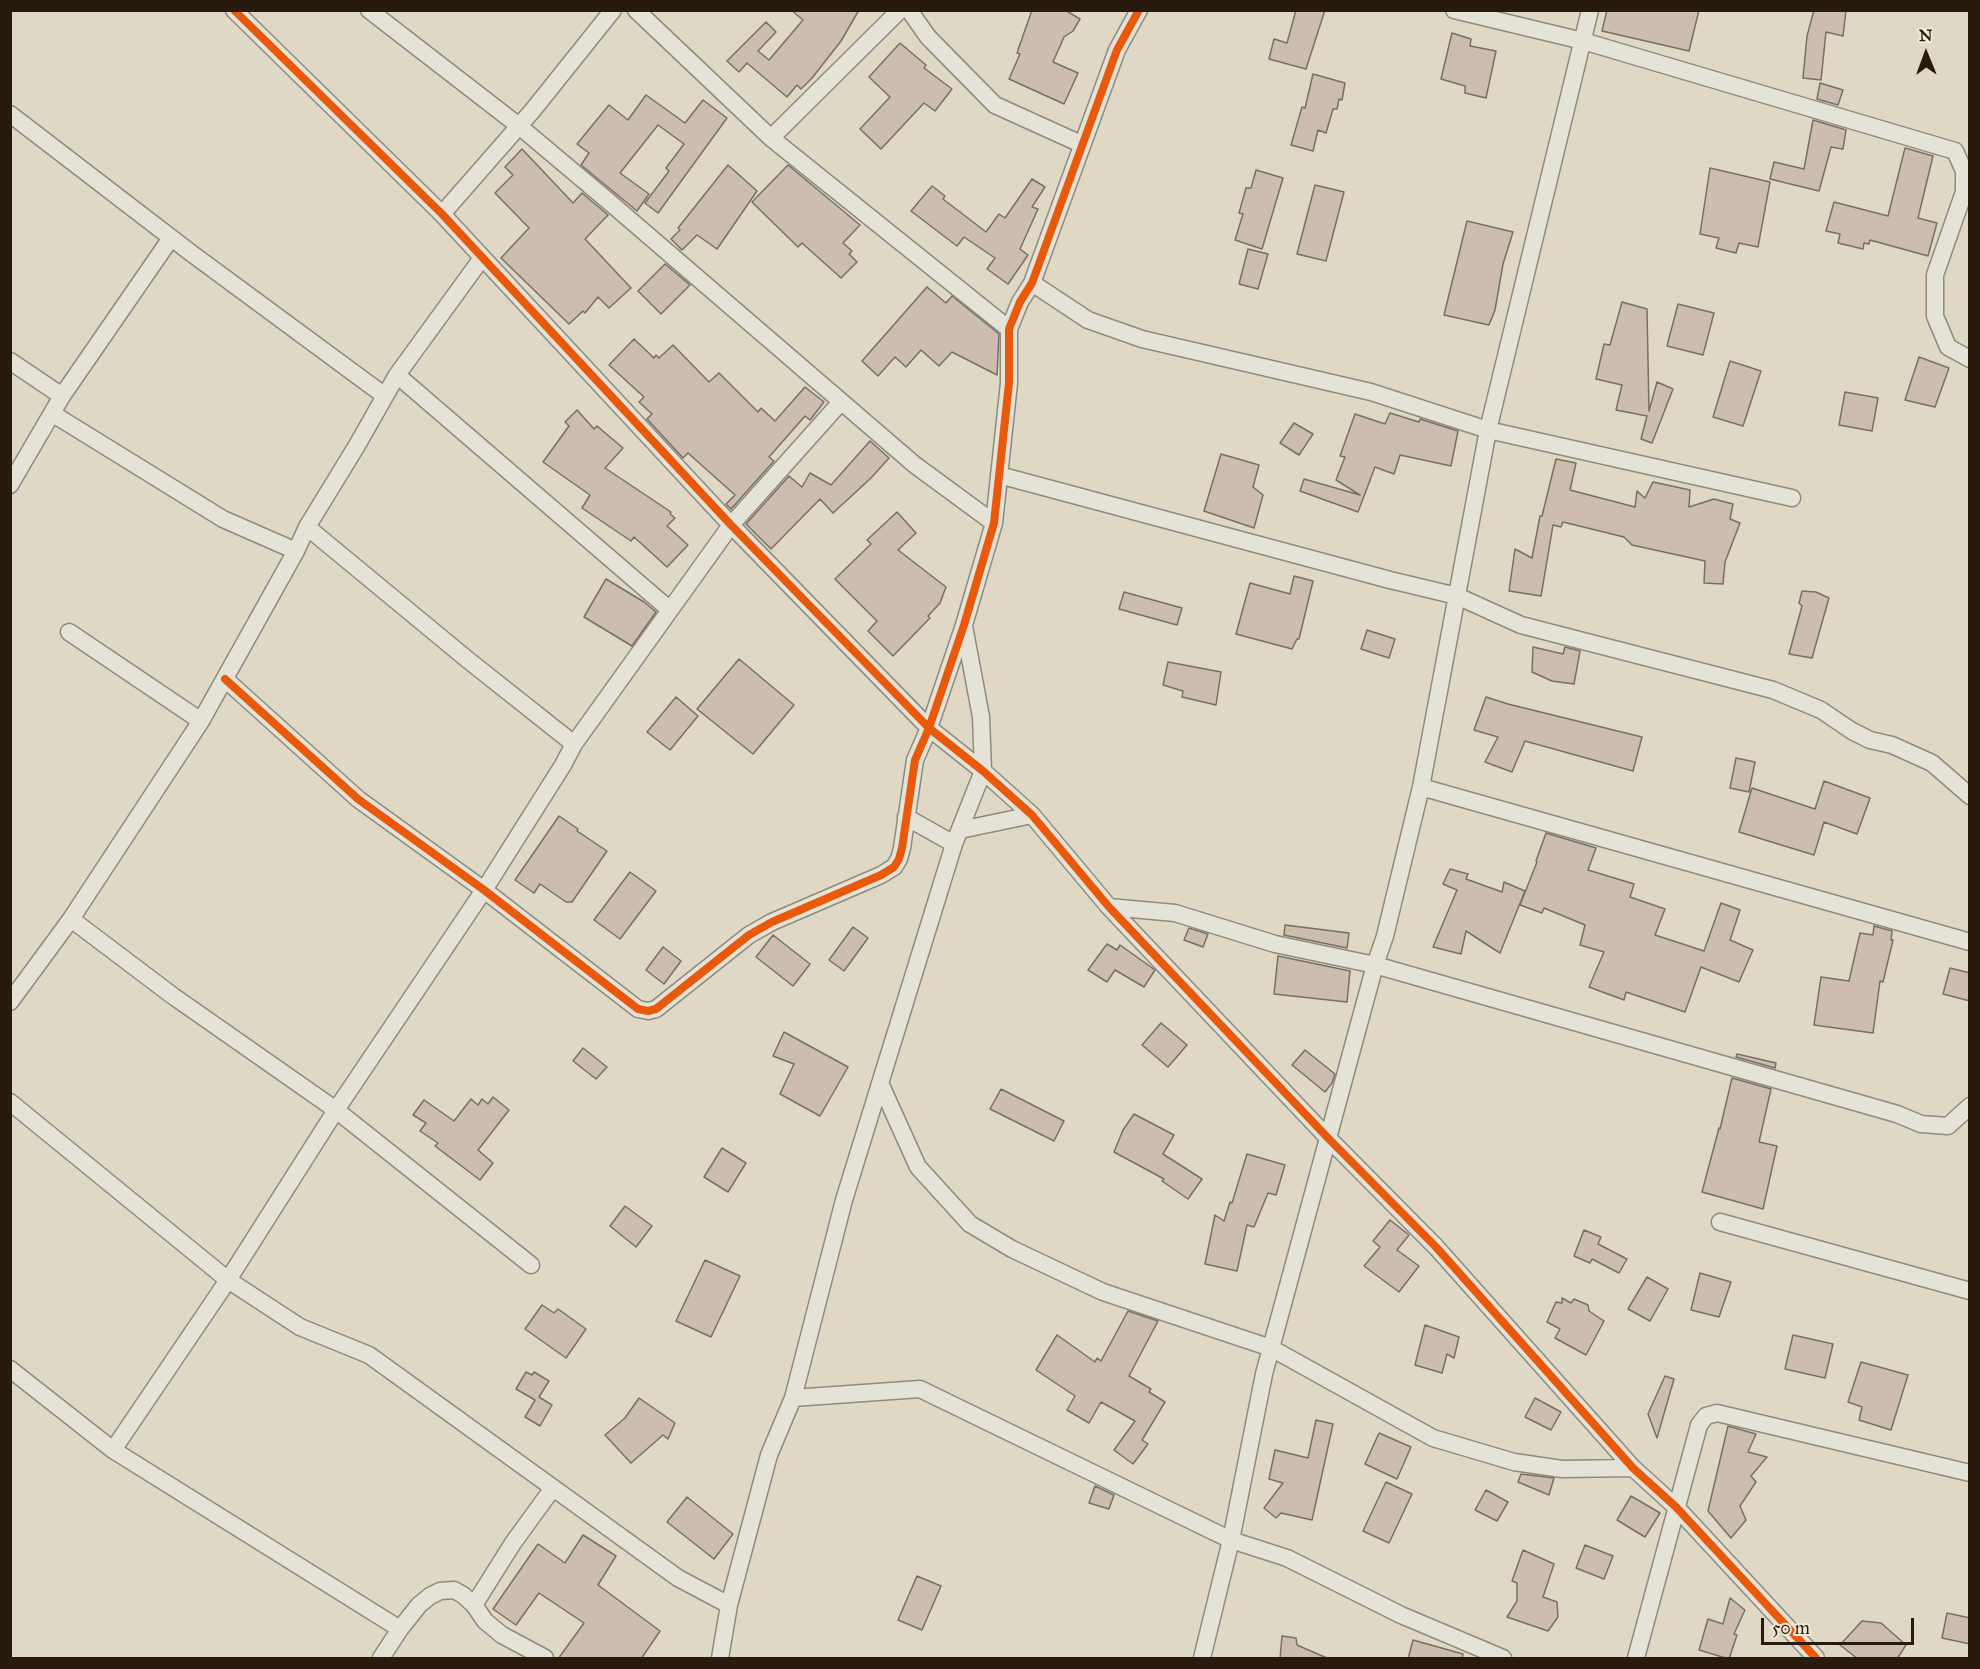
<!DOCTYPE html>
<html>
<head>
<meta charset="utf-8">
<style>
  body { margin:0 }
  #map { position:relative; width:1980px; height:1669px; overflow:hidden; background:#ded8c4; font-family:"IM FELL Great Primer",serif }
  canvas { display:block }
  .frame { position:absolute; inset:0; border:12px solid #291a0e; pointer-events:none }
  .north { position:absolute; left:1896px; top:24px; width:60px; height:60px; -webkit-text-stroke:4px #f0ead2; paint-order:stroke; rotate:359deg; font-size:16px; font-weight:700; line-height:24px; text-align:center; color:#291a0e }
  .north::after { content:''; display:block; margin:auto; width:21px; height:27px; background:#291a0e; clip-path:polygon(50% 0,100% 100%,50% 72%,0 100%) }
  .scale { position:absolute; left:1761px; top:1618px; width:153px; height:27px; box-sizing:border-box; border:3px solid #291a0e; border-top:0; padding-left:8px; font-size:18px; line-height:21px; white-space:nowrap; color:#291a0e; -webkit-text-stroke:4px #f0ead2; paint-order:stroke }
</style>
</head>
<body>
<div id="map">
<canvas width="1980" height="1669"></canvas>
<div class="frame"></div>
<div class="north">N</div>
<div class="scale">50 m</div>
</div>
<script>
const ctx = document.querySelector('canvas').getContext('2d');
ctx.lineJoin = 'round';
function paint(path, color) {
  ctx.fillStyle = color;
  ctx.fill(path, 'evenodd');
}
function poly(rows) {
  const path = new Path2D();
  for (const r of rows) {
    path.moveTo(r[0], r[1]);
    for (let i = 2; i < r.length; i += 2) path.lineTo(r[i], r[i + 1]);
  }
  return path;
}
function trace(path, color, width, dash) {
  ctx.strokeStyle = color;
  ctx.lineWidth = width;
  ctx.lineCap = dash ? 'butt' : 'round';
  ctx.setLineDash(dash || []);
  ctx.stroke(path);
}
const building = poly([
  [791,10,859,10,841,41,812,78,801,89,797,85,787,97,747,63,739,72,727,61,766,22,776,32,758,51,769,60,803,20,791,10],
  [1032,10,1065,10,1080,19,1073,31,1064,37,1053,62,1078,73,1064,104,1009,79,1020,54,1017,53,1032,10],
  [1296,10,1325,10,1306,69,1269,59,1274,39,1287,43,1296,10],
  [1607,10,1699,10,1689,51,1602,31,1607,10],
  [1814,10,1846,10,1843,36,1826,32,1821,80,1803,78,1807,36,1814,10],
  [1452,33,1471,39,1470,46,1496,51,1486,98,1465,93,1465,86,1441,79,1452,33],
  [900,43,926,65,924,68,952,89,935,111,924,103,881,149,860,129,890,97,869,77,900,43],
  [1313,74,1345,83,1342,100,1339,99,1337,109,1333,109,1326,133,1318,130,1313,151,1291,145,1302,107,1305,108,1313,74],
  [1820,83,1843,90,1838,105,1817,99,1820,83],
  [646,95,685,123,703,100,727,118,658,213,645,203,669,171,666,168,684,144,658,125,620,173,649,194,637,211,581,165,589,153,577,144,609,105,628,120,646,95],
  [1813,120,1846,130,1843,149,1831,147,1819,191,1770,179,1774,162,1804,169,1813,120],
  [1905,148,1933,156,1918,218,1937,223,1928,256,1870,240,1869,244,1864,243,1863,249,1838,243,1840,234,1826,231,1834,202,1888,216,1905,148],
  [522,149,573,203,582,193,608,215,585,239,631,288,609,308,598,297,585,313,583,311,569,324,501,258,529,228,495,193,513,175,505,167,522,149],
  [728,165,757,191,717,249,697,235,682,250,671,239,680,230,678,228,728,165],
  [788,165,860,225,843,243,852,251,849,254,857,262,841,278,802,243,798,247,752,202,788,165],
  [1710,168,1770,182,1758,247,1739,243,1736,253,1716,248,1719,238,1700,234,1710,168],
  [1256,170,1283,178,1262,249,1235,240,1243,214,1239,213,1246,188,1251,188,1256,170],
  [1032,179,1045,187,1032,207,1038,209,1020,249,1028,255,1008,284,987,269,995,258,964,237,957,246,911,211,932,186,945,196,943,199,986,232,999,214,1005,218,1032,179],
  [1315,185,1344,192,1326,261,1297,254,1315,185],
  [1467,221,1513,232,1503,264,1495,310,1489,325,1444,315,1467,221],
  [1248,249,1268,254,1258,289,1239,284,1248,249],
  [665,264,690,285,661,314,638,291,665,264],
  [927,287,946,303,952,296,999,334,997,375,952,352,939,366,921,350,906,367,895,357,878,376,862,361,927,287],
  [1622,302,1647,309,1649,411,1657,382,1673,389,1652,443,1641,439,1647,416,1616,410,1622,385,1596,379,1604,344,1610,345,1622,302],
  [1678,304,1714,313,1703,355,1667,346,1678,304],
  [634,339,654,358,656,355,659,358,673,345,709,382,719,373,758,412,761,408,775,421,805,387,824,402,810,420,805,416,769,457,774,461,731,509,726,504,735,495,688,453,683,458,647,419,652,414,639,402,644,397,609,365,634,339],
  [1919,357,1949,368,1935,407,1905,400,1919,357],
  [1730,361,1761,371,1743,426,1713,417,1730,361],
  [1845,392,1878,398,1872,431,1839,425,1845,392],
  [577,410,594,429,597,426,623,448,605,468,671,512,670,514,675,518,667,526,688,545,667,567,634,537,631,541,582,508,590,495,543,462,569,426,565,422,577,410],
  [1390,413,1419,422,1420,419,1458,431,1451,466,1400,455,1394,474,1375,467,1358,512,1300,491,1304,479,1360,495,1336,480,1345,457,1340,456,1355,414,1385,424,1390,413],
  [1294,423,1313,434,1299,455,1280,443,1294,423],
  [870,441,889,458,871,478,833,513,820,499,771,549,746,524,789,476,802,487,810,473,831,485,870,441],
  [1221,454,1259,465,1253,487,1263,495,1254,528,1204,511,1221,454],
  [1556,459,1576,463,1570,490,1635,507,1637,491,1645,498,1653,482,1690,490,1689,507,1714,499,1733,504,1730,519,1740,523,1725,562,1723,584,1704,583,1705,561,1632,545,1624,537,1563,522,1561,527,1553,525,1541,596,1509,591,1515,549,1532,558,1540,516,1542,516,1556,459],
  [897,512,916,533,898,550,946,587,940,603,928,616,930,618,893,656,868,631,877,621,835,579,871,544,867,540,897,512],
  [1294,576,1313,581,1299,639,1297,639,1292,649,1236,634,1250,583,1290,594,1294,576],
  [606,579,644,602,656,612,632,646,584,617,606,579],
  [1802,591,1816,592,1829,598,1812,658,1789,654,1802,606,1799,603,1802,591],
  [1124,592,1182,608,1177,625,1119,609,1124,592],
  [1367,630,1395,639,1389,658,1361,649,1367,630],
  [1533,647,1563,654,1565,647,1580,651,1574,684,1552,681,1532,672,1533,647],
  [739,659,794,705,753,754,697,709,739,659],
  [1168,662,1221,672,1216,705,1182,697,1183,691,1163,685,1168,662],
  [676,697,698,716,670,750,647,732,676,697],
  [1486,697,1508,704,1642,737,1633,771,1525,741,1512,772,1485,762,1498,737,1474,730,1486,697],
  [1736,758,1755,762,1749,792,1730,788,1736,758],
  [1824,781,1870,798,1857,834,1824,822,1814,855,1739,832,1752,788,1815,809,1824,781],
  [559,816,578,829,577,831,607,851,572,902,566,902,540,884,534,893,515,880,559,816],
  [1546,833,1596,848,1588,870,1634,884,1630,897,1665,909,1655,935,1704,951,1721,903,1740,910,1730,940,1753,950,1739,982,1701,967,1685,1012,1626,992,1624,1000,1589,987,1604,952,1580,945,1585,925,1544,908,1542,913,1520,905,1537,862,1536,861,1546,833],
  [1450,869,1468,874,1466,879,1502,892,1504,882,1525,891,1500,953,1466,931,1461,954,1433,947,1457,890,1443,884,1450,869],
  [630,872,656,891,620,939,594,920,630,872],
  [1285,925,1349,933,1347,948,1284,935,1285,925],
  [1874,926,1892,931,1891,940,1893,940,1883,982,1880,981,1873,1033,1814,1025,1821,977,1849,981,1860,933,1873,935,1874,926],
  [853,927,868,938,844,971,829,960,853,927],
  [1189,928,1208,934,1203,947,1184,940,1189,928],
  [773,935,810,964,793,986,756,957,773,935],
  [1107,944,1117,950,1120,945,1155,970,1144,987,1115,970,1107,982,1088,970,1107,944],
  [663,947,681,961,664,984,646,970,663,947],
  [1278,956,1350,971,1347,1002,1274,994,1278,956],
  [1950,968,1970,973,1970,1001,1943,994,1950,968],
  [1161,1023,1187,1045,1168,1067,1142,1045,1161,1023],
  [784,1032,848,1067,820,1116,780,1094,794,1064,773,1056,784,1032],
  [583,1048,607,1067,596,1079,573,1061,583,1048],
  [1305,1050,1335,1074,1332,1083,1325,1092,1292,1065,1305,1050],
  [1737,1054,1776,1063,1775,1068,1736,1057,1737,1054],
  [1732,1078,1771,1089,1759,1142,1777,1146,1763,1209,1702,1192,1719,1128,1720,1129,1732,1078],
  [1001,1089,1064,1121,1054,1141,990,1109,1001,1089],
  [493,1097,509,1110,478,1150,493,1163,480,1180,435,1146,438,1143,420,1131,426,1123,413,1115,424,1100,454,1121,471,1099,478,1105,482,1099,488,1104,493,1097],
  [1134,1114,1174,1135,1163,1154,1202,1179,1188,1199,1162,1181,1164,1179,1114,1152,1123,1130,1134,1114],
  [722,1148,746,1163,728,1192,704,1177,722,1148],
  [1247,1154,1285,1165,1276,1195,1268,1193,1254,1227,1247,1225,1237,1271,1205,1264,1215,1215,1224,1221,1230,1202,1232,1203,1247,1154],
  [625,1206,652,1226,636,1247,610,1226,625,1206],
  [1390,1220,1409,1235,1397,1250,1419,1266,1399,1292,1364,1266,1380,1247,1373,1241,1390,1220],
  [1584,1230,1601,1237,1598,1244,1627,1259,1619,1273,1592,1259,1590,1263,1574,1256,1584,1230],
  [705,1260,740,1276,711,1337,676,1321,705,1260],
  [1700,1273,1731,1282,1719,1317,1691,1310,1700,1273],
  [1647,1277,1668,1289,1650,1321,1628,1309,1647,1277],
  [1562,1298,1571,1303,1574,1299,1588,1305,1589,1311,1604,1321,1586,1355,1555,1338,1560,1329,1547,1322,1556,1302,1562,1303,1562,1298],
  [542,1305,554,1313,558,1309,586,1329,566,1358,525,1329,542,1305],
  [1128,1311,1158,1321,1129,1376,1151,1389,1149,1392,1165,1402,1142,1440,1148,1444,1133,1464,1114,1450,1135,1421,1101,1402,1089,1423,1067,1410,1075,1396,1036,1370,1057,1335,1095,1362,1097,1358,1101,1361,1128,1311],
  [1425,1325,1459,1337,1454,1358,1447,1354,1442,1373,1415,1365,1425,1325],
  [1793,1335,1833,1344,1825,1378,1785,1369,1793,1335],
  [1861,1362,1908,1375,1891,1430,1859,1420,1862,1407,1848,1402,1861,1362],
  [526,1372,532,1375,534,1372,549,1381,539,1397,552,1405,540,1426,525,1417,535,1400,516,1389,526,1372],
  [1665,1376,1674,1379,1657,1438,1648,1414,1665,1376],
  [639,1398,675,1423,668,1439,663,1435,631,1463,605,1435,625,1418,639,1398],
  [1535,1398,1561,1412,1551,1430,1525,1417,1535,1398],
  [1316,1420,1333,1424,1312,1520,1281,1513,1276,1518,1264,1508,1283,1483,1269,1479,1275,1450,1308,1458,1316,1420],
  [1728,1426,1756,1434,1748,1452,1767,1457,1751,1476,1756,1482,1740,1506,1746,1520,1731,1538,1708,1511,1728,1426],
  [1379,1433,1411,1447,1397,1479,1365,1464,1379,1433],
  [1521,1474,1554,1478,1549,1495,1518,1482,1521,1474],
  [1386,1482,1412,1494,1389,1543,1363,1531,1386,1482],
  [1095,1486,1114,1495,1109,1509,1089,1503,1095,1486],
  [1486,1490,1508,1502,1497,1521,1475,1510,1486,1490],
  [1631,1496,1660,1513,1645,1537,1617,1520,1631,1496],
  [687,1497,733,1534,714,1559,667,1522,687,1497],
  [583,1535,616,1556,598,1585,660,1631,641,1659,558,1659,584,1623,539,1593,516,1625,493,1609,538,1544,565,1563,583,1535],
  [1585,1545,1613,1556,1604,1579,1576,1568,1585,1545],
  [1523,1550,1554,1564,1543,1597,1557,1602,1558,1617,1548,1631,1507,1617,1517,1601,1517,1583,1512,1581,1523,1550],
  [917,1576,941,1586,922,1630,898,1620,917,1576],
  [1730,1598,1745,1610,1734,1634,1737,1635,1729,1659,1699,1650,1708,1619,1723,1624,1730,1598],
  [1947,1613,1970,1618,1970,1644,1942,1638,1947,1613],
  [1862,1621,1881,1623,1906,1645,1897,1659,1858,1659,1840,1645,1862,1621],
  [1282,1636,1296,1638,1297,1645,1329,1659,1280,1659,1282,1636],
  [1413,1640,1463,1654,1462,1659,1408,1659,1413,1640]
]);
paint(building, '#cdbcb0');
trace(building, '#767065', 1.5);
const street = poly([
  [234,10,442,214,731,525,929,728,983,771,1032,815,1109,907,1327,1137,1436,1247,1633,1468,1676,1507,1816,1658],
  [369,10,519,126,607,200,915,465,994,523],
  [636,10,771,138,1009,329],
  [909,10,928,37,995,105,1081,144],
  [1454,10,1583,41,1955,151,1964,171,1964,192,1935,275,1935,316,1948,347,1970,359],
  [10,114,191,253,385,396],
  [771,138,900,10],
  [442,214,533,110,613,10],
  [1032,283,1088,320,1142,339,1371,392,1488,430,1792,498],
  [10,361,62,396],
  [397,375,670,610],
  [53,414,223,519,296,551],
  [999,475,1390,580,1457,596,1521,625,1773,690,1821,710,1852,731,1870,740,1892,745,1932,763,1970,796],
  [10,485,62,396,171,238],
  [307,527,468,660,574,744],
  [69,632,201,721],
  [225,679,358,799,484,890,638,1009,648,1011,656,1009,749,935,772,922,881,875,894,867,899,859,902,848,915,760,929,728,964,625,994,523,1009,383,1009,329,1020,302,1032,283,1117,50,1139,10],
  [1421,787,1970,942],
  [906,817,954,844],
  [960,830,1032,815],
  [1109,907,1175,913,1275,944,1375,965,1897,1114,1921,1124,1948,1126,1970,1106],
  [71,919,173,996,336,1110,531,1265],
  [10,1002,71,919,201,721,296,551,307,527,356,447,397,375,482,258],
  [880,1083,918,1167,970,1224,1012,1249,1103,1292,1271,1348,1433,1438,1514,1462,1562,1469,1633,1468],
  [10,1102,228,1280,300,1327,369,1355,678,1578,729,1605],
  [1720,1222,1970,1291],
  [10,1369,113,1450,400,1629],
  [793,1398,920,1389,1231,1540,1287,1558,1401,1615,1503,1658],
  [113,1450,228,1280,336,1110,484,890,563,765,574,744,731,525,840,403],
  [474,1605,485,1621,502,1635,545,1658],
  [381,1658,400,1629,419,1605,430,1596,440,1591,454,1590,463,1595,474,1605,513,1543,553,1488],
  [720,1658,729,1605,769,1455,793,1398,844,1200,954,844,983,771,981,717,964,626],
  [1202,1658,1231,1540,1264,1374,1375,965,1385,936,1421,787,1488,430,1590,10],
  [1636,1658,1699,1425,1706,1416,1717,1413,1970,1473]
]);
trace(street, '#8f8a7d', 19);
trace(street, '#e5e2d8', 16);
trace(poly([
  [234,10,442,214,731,525,929,728,983,771,1032,815,1109,907,1327,1137,1436,1247,1633,1468,1676,1507,1816,1658],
  [225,679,358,799,484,890,638,1009,648,1011,656,1009,749,935,772,922,881,875,894,867,899,859,902,848,915,760,929,728,964,625,994,523,1009,383,1009,329,1020,302,1032,283,1117,50,1139,10]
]), '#e8590c', 8);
</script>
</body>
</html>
